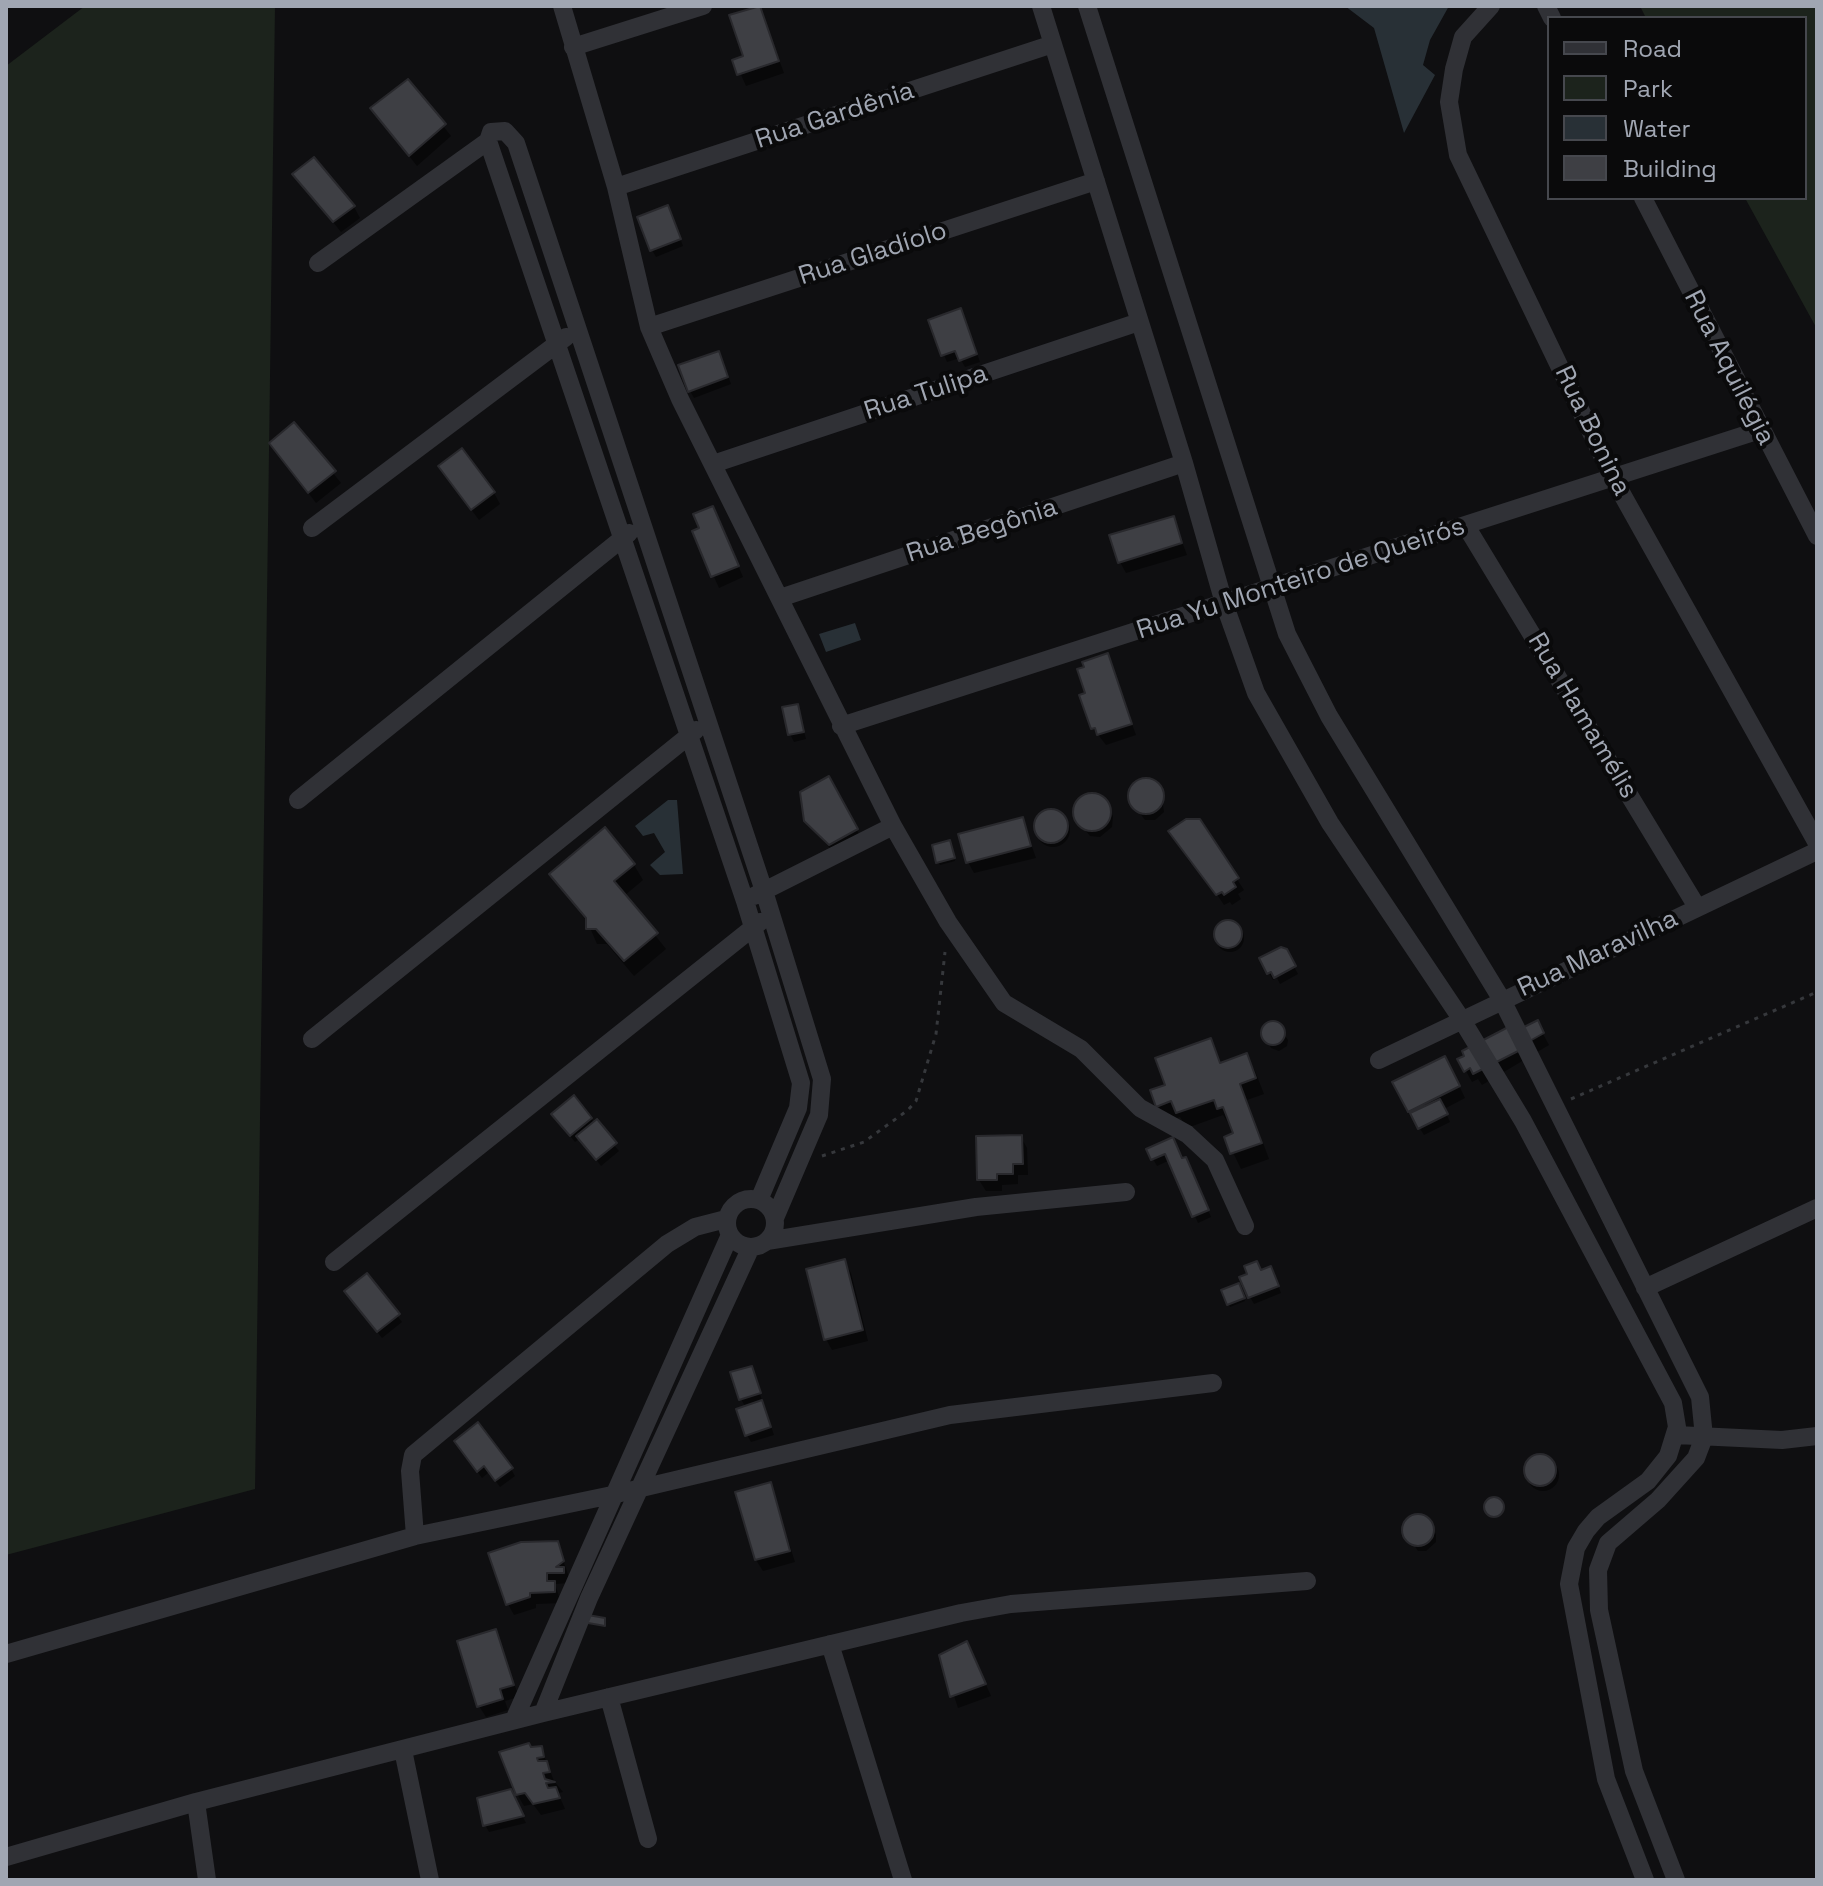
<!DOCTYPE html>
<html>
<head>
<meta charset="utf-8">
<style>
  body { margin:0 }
  #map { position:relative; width:1823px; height:1886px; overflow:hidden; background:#0f0f11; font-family:"Space Grotesk",sans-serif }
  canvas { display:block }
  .frame { position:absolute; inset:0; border:8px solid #a0a6b2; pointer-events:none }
  .legend { position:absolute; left:1547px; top:16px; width:260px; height:184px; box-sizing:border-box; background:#0a0a0b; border:2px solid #46484e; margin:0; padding:10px 14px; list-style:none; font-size:24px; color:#a0a6b2 }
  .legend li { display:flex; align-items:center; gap:16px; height:40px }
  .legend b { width:40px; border:2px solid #46484e }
</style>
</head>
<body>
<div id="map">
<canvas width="1823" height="1886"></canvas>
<div class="frame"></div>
<ul class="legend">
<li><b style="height:10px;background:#303136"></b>Road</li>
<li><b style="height:22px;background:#1c231c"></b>Park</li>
<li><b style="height:22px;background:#283036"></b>Water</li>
<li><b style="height:22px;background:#3e3f44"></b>Building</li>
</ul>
</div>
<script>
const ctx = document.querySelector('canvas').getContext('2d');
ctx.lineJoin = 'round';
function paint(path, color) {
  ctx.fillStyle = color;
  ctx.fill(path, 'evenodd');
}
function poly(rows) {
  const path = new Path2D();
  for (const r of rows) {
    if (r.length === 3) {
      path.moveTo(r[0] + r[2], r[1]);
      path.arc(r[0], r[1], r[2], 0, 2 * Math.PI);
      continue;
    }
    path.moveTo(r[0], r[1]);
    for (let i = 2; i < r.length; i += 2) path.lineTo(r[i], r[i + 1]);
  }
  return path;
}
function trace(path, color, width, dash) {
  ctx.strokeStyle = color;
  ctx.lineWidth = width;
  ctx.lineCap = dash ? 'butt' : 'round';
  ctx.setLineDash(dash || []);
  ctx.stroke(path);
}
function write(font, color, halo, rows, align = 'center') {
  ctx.font = font + ' "Space Grotesk",sans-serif';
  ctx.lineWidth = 8;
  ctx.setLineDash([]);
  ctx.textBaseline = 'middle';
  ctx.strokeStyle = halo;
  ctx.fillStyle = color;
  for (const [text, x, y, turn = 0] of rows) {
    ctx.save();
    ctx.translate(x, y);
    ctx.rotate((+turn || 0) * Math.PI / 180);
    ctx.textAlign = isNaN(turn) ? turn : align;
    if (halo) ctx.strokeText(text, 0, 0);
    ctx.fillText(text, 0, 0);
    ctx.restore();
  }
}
paint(poly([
  [85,6,275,6,255,1489,6,1555,6,66],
  [1640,6,1817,6,1817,329,1745,198,1805,198,1805,18,1646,18]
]), '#1c231c');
paint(poly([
  [1345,6,1449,6,1430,40,1423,65,1435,75,1404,133,1374,28],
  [855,623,861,640,826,652,819,634],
  [668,800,677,800,683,874,660,875,650,865,665,852,654,833,643,836,635,826]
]), '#283036');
paint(poly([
  [759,7,784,73,746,86,735,61,746,57],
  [408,82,451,136,417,166,372,109],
  [295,174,354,207,360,218,341,232],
  [671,214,683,246,656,257,652,250],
  [964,318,980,362,965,367,960,358,947,362,930,321],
  [722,360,731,384,694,398,690,391],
  [294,425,341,483,316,503,271,443],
  [447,477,494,493,500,504,479,520],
  [1173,518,1187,555,1126,573,1120,562],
  [719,520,743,577,719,588,694,532],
  [1107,656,1136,735,1106,745,1093,728],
  [797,706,806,739,794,742,790,734],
  [828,778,863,841,836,855,806,821],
  [1139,782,1154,783,1161,791,1164,812,1155,820,1145,820,1130,800,1131,789],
  [1086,797,1101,799,1113,816,1112,827,1100,837,1090,836,1077,820,1078,804],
  [1053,830,17],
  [1022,819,1036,858,974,873,968,862],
  [1199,821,1244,890,1238,894,1241,899,1232,905,1230,902,1224,905,1195,862,1191,864,1177,843],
  [951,845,955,861,940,865,938,862],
  [634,865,643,880,624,896,666,949,634,976,607,944,597,944,588,923,551,875],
  [1230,938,14],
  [1285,950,1298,974,1280,984,1277,978,1273,980,1261,959],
  [1537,1023,1549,1045,1482,1085,1478,1079,1472,1082,1460,1060],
  [1271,1024,1277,1024,1288,1040,1287,1046,1279,1051,1271,1048,1264,1034],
  [1210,1040,1222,1065,1246,1055,1255,1071,1264,1094,1247,1100,1269,1159,1241,1169,1226,1138,1235,1134,1223,1115,1187,1128,1180,1117,1167,1121,1158,1106,1167,1086],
  [1451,1069,1465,1098,1444,1109,1450,1122,1424,1135,1409,1111],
  [573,1098,619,1151,601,1166,580,1138,575,1142,558,1121],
  [1021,1137,1027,1148,1028,1175,1018,1175,1018,1184,1002,1185,1002,1191,986,1191,979,1180],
  [1172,1140,1189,1166,1211,1217,1198,1223,1170,1160,1157,1166,1153,1159],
  [844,1261,851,1273,868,1341,832,1350,826,1339],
  [1261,1272,1274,1275,1281,1293,1254,1304,1250,1297],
  [367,1276,402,1322,382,1338,351,1298],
  [1240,1288,1245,1301,1230,1307,1229,1304],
  [751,1368,774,1435,751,1442,747,1435,746,1408,741,1399],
  [460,1448,511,1469,515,1476,500,1487,489,1472,482,1478],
  [1543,1475,16],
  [770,1484,795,1562,763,1571,756,1560],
  [1495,1508,9],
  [1422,1516,1436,1534,1436,1542,1426,1551,1418,1551,1405,1532,1406,1523,1413,1517],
  [557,1543,570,1580,570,1583,555,1584,561,1603,536,1604,536,1608,514,1615,508,1604],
  [495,1632,519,1697,505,1701,508,1710,486,1717,479,1706],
  [941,1656,976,1662,991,1696,958,1708],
  [541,1748,554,1781,563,1792,558,1793,565,1809,541,1815,533,1804,524,1806,517,1794,530,1749],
  [510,1792,526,1823,489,1832,485,1825]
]), '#0007');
const building = poly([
  [760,6,779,61,737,75,732,60,743,56,729,15,760,6],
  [408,79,446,124,409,156,370,108,408,79],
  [314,157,355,206,333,222,292,174,314,157],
  [668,205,681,239,650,251,637,217,668,205],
  [961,308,977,354,959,361,955,351,941,356,928,320,961,308],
  [719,351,728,377,688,392,678,365,719,351],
  [294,422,336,471,308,493,269,443,294,422],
  [462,448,495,492,471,510,438,466,462,448],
  [713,506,739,566,711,577,692,531,699,528,693,514,713,506],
  [1174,516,1182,543,1118,563,1109,535,1174,516],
  [1108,653,1132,724,1097,735,1095,728,1091,729,1079,695,1085,693,1077,669,1084,667,1082,662,1108,653],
  [798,704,804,732,788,735,782,707,798,704],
  [829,776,858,829,829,845,804,821,800,792,829,776],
  [1146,796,18],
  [1092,812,19],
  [1051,826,17],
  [1023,817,1031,846,966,863,958,834,1023,817],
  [1186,819,1200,819,1239,878,1233,882,1236,887,1224,895,1222,892,1216,895,1168,831,1186,819],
  [605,827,635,864,614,881,658,933,624,961,596,929,586,929,586,918,549,874,605,827],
  [950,840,955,858,936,863,932,845,950,840],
  [1228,934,14],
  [1281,947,1287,949,1296,966,1274,978,1271,972,1267,974,1259,958,1281,947],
  [1538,1020,1544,1033,1528,1042,1530,1045,1473,1074,1470,1068,1464,1072,1457,1059,1464,1056,1462,1051,1518,1022,1522,1028,1538,1020],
  [1273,1033,12],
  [1211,1038,1220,1063,1247,1053,1256,1078,1240,1084,1262,1143,1230,1154,1224,1137,1233,1133,1223,1107,1217,1109,1214,1100,1176,1113,1171,1101,1156,1107,1150,1090,1165,1085,1155,1058,1211,1038],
  [1445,1056,1460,1086,1408,1112,1392,1082,1445,1056],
  [574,1095,592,1118,570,1136,551,1114,574,1095],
  [1440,1099,1448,1114,1418,1129,1410,1113,1440,1099],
  [597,1119,617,1143,596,1160,576,1136,597,1119],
  [1022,1135,1023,1164,1013,1164,1013,1174,997,1174,997,1180,977,1180,976,1136,1022,1135],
  [1173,1137,1182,1158,1186,1157,1209,1210,1192,1217,1165,1154,1151,1160,1146,1149,1173,1137],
  [845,1259,863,1330,824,1340,806,1269,845,1259],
  [1257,1261,1261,1270,1271,1266,1279,1286,1248,1298,1239,1277,1247,1274,1244,1266,1257,1261],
  [367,1273,400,1314,377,1332,344,1291,367,1273],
  [1239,1283,1245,1298,1227,1305,1221,1290,1239,1283],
  [752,1366,761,1393,739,1400,730,1372,752,1366],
  [762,1400,771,1427,745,1436,736,1409,762,1400],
  [478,1422,513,1468,495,1481,484,1466,477,1472,454,1441,478,1422],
  [1540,1470,16],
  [771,1482,790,1551,755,1560,735,1492,771,1482],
  [1494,1507,10],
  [1418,1530,16],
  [558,1541,564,1561,556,1567,564,1567,564,1573,547,1573,547,1581,555,1581,555,1592,530,1593,530,1597,506,1605,488,1553,521,1542,558,1541],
  [588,1615,605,1618,605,1626,588,1623,588,1615],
  [496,1629,514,1685,500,1689,503,1699,477,1707,457,1641,496,1629],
  [967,1641,986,1684,950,1697,939,1655,967,1641],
  [529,1743,531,1747,542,1746,544,1757,537,1758,538,1761,547,1761,550,1772,543,1773,545,1779,555,1782,546,1783,548,1788,556,1787,560,1798,533,1804,525,1793,516,1795,499,1752,529,1743],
  [511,1789,524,1816,483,1826,477,1798,511,1789]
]);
paint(building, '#3e3f44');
trace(building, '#29292d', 2);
trace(poly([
  [1571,1099,1817,992],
  [822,1156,864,1142,908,1110,916,1101,936,1034,945,952]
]), '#36383c', 3, [4, 6]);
trace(poly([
  [562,6,616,187,649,327,680,399,893,826,948,922,1004,1003,1081,1049,1140,1108,1187,1134,1215,1160,1245,1226],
  [1041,6,1184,463,1224,603,1256,693,1330,823,1462,1020,1523,1121,1673,1403,1677,1427,1668,1456,1648,1481,1598,1517,1586,1531,1576,1548,1569,1584,1606,1779,1645,1880],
  [1087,6,1287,634,1329,716,1502,1000,1700,1397,1704,1437,1696,1458,1658,1500,1608,1543,1598,1570,1599,1610,1634,1771,1676,1880],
  [1491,6,1463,37,1454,69,1449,102,1458,155,1613,478,1817,843],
  [1546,6,1552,18],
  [573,47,703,6],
  [488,141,745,901,801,1083,798,1108,759,1200],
  [616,187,1053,44],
  [1643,198,1817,536],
  [318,263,488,141,491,132,505,131,516,143,764,891,822,1079,819,1115,775,1218],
  [649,327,1096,181],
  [713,464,1139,322],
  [1466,526,1697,907],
  [312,528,566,337],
  [780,598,1184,463],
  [841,726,1760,430],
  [298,800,629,533],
  [754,896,893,826],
  [312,1039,696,730],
  [1379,1060,1817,851],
  [751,1223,24],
  [767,1241,976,1207,1126,1192],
  [334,1262,760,922],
  [1645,1288,1817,1208],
  [1676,1435,1782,1440,1817,1436],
  [415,1536,410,1471,413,1455,667,1244,695,1227,726,1219],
  [830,1644,903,1880],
  [6,1654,415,1536,612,1495,950,1415,1213,1383],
  [609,1697,648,1839],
  [543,1713,589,1598,751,1247],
  [514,1720,730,1235],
  [403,1750,430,1880],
  [196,1802,207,1880],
  [6,1857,196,1802,543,1713,961,1613,1011,1604,1307,1581]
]), '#303136', 18);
write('26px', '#a0a6b2', '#0a0a0b', [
  ["Rua Gardênia",835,116,-18],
  ["Rua Gladíolo",873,254,-18],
  ["Rua Aquilégia",1729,368,63],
  ["Rua Tulipa",926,393,-18],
  ["Rua Bonina",1592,431,64],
  ["Rua Begônia",982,531,-18],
  ["Rua Yu Monteiro de Queirós",1301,579,-18],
  ["Rua Hamamélis",1582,716,59],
  ["Rua Maravilha",1598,954,-25]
]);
</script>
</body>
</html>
